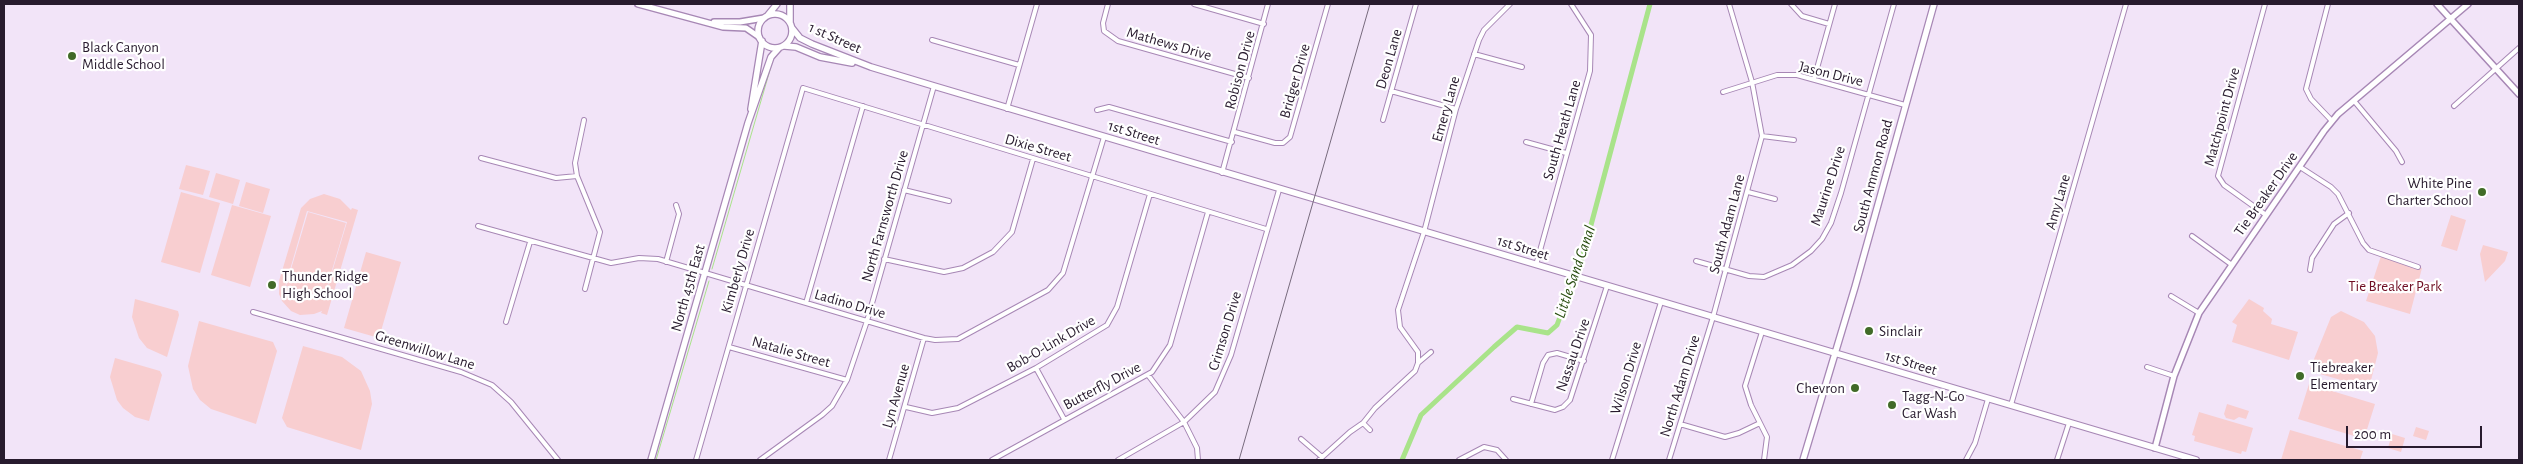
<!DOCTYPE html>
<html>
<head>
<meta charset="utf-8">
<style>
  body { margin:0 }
  #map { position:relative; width:2523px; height:464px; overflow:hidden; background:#f2e4f8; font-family:"Alegreya Sans",sans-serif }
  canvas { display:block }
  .frame { position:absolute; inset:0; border:5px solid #281b2e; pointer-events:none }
  .scale { position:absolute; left:2346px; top:426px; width:136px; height:22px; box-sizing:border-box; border:2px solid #281b2e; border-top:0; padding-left:6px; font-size:15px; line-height:18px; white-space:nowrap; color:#281b2e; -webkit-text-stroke:4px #fff; paint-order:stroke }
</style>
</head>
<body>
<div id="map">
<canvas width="2523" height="464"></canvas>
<div class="frame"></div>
<div class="scale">200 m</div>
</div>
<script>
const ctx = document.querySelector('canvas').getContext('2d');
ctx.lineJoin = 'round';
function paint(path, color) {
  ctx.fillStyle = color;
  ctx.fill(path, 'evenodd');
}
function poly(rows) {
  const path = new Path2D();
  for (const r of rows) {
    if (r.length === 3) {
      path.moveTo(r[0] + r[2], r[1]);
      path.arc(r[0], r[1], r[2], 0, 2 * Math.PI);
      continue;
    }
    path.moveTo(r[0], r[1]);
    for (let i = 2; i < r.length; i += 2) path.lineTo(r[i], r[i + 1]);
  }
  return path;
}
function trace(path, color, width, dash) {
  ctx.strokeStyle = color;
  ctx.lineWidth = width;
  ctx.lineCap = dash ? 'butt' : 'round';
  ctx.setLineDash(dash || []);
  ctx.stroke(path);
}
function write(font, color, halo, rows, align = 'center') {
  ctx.font = font + ' "Alegreya Sans",sans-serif';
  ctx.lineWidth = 4.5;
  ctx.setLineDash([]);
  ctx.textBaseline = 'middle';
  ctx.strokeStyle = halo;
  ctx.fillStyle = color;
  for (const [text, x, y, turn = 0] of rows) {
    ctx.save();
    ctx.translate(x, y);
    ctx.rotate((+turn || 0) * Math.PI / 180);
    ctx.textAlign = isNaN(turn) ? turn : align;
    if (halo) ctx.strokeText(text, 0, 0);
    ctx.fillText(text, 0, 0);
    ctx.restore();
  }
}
paint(poly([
  [186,165,210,171,203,195,179,189],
  [216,173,240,180,233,204,209,197],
  [246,182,270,189,263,213,239,206],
  [181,192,220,203,200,273,161,262],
  [324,194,340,199,351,210,352,208,358,210,327,315,321,313,322,311,314,314,300,315,291,311,282,301,279,294,279,281,301,208,310,199],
  [307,211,347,222,324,299,285,287],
  [232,205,271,216,250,287,211,275],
  [308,212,346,223,324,297,286,286],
  [2451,215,2466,220,2457,251,2441,246],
  [2483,245,2508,252,2505,261,2485,282,2480,254],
  [366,252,401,262,379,338,344,328],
  [2381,256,2422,268,2410,314,2366,301],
  [135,299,178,311,179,315,167,357,147,348,139,338,132,317],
  [2249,299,2264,308,2263,311,2272,319,2271,324,2298,332,2289,360,2232,342,2237,325,2232,322],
  [2341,311,2364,322,2375,336,2378,353,2369,388,2313,372,2310,369,2331,317],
  [199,321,273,342,277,351,256,424,211,409,200,400,193,389,188,366],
  [303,346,342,357,361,371,370,391,372,404,361,450,287,427,282,418],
  [115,358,160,371,162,375,149,421,135,417,123,408,117,400,110,377],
  [2309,384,2375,404,2364,439,2298,419],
  [2227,404,2249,411,2246,419,2239,417,2234,420,2226,418,2224,414],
  [2199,412,2253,428,2246,452,2242,451,2241,454,2194,441,2195,436,2192,435],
  [2416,427,2429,431,2426,440,2413,436],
  [2290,430,2363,451,2360,460,2281,460],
  [2392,434,2405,438,2401,452,2388,448]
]), '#f8ced0');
trace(poly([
  [712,269,772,63],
  [656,460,709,281]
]), '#a9e38a', 1);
trace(poly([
  [1402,460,1421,415,1494,347,1517,327,1548,333,1557,325,1583,255,1650,4]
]), '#a9e38a', 5);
const minor = poly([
  [1108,4,1103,23,1104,31,1118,41,1249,78],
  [1194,4,1264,24],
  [1791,4,1802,16,1829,24],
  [2265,4,2218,176,2224,185,2266,215],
  [2328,4,2306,89,2311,99,2332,121],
  [932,40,1019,65],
  [1474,54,1522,67],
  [1814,79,1835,4],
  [1391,91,1456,109],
  [1723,92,1777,75,1797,75,1905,105],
  [2355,102,2396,151,2402,162],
  [2454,106,2519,48],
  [1007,109,1037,4],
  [1097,110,1109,107,1232,142],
  [584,120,575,163,577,176,600,232,585,289],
  [1383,120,1416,4],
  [1235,132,1275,143,1283,143,1290,137,1328,4],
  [1762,136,1794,140],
  [1526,142,1566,153],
  [481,158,556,178,577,176],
  [2300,167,2331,187,2338,194,2363,243,2369,250,2418,267],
  [1222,173,1268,4],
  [904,190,949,201],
  [1748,192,1775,199],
  [478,226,611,263,639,258,658,259,924,338,935,340,958,339,1048,290,1063,273,1104,137],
  [2192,236,2232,265],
  [884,259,944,272,963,268,993,252,1012,232,1033,159],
  [1696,261,1749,276,1764,277,1792,265,1811,251,1822,239,1831,223,1841,193,1894,4],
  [666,262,679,214,676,205],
  [1536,265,1590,71,1591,35,1571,4],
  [2310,270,2312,258,2334,224,2349,213],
  [2171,296,2199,313],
  [806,303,863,106],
  [253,312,461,372,492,385,511,402,558,460],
  [506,322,530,242],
  [1762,332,1745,386,1751,405,1767,437,1764,460],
  [729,347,847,380],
  [1418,363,1431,352],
  [2147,367,2174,376],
  [1036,368,1064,419],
  [1148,375,1184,422,1197,448,1198,460],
  [1513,399,1555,410,1563,407,1570,400,1607,286],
  [1531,404,1543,363,1548,355,1557,353,1584,361],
  [2011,405,2126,4],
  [906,407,932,413,958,408,1036,368,1107,325,1117,307,1150,194],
  [1363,423,1370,430],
  [1680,424,1725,437,1739,433,1760,423],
  [1301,439,1322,457],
  [696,460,803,88,1266,229],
  [760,460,822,415,832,406,847,380,867,321,934,86],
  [889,460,924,338],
  [992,460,1152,372,1170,345,1208,212],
  [1118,460,1184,422,1215,392,1231,355,1279,190],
  [1319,460,1350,432,1363,423,1375,408,1415,371,1418,363,1418,352,1400,327,1398,310,1424,232,1456,109,1479,40,1484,30,1510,4],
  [1459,460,1484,447,1497,450,1506,460],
  [1612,460,1661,302],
  [1669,460,1713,317,1762,136,1752,82,1729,4],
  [1966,460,1975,443,1988,399],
  [2057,460,2069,423]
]);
const tertiary = poly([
  [638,4,723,27,746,28,759,37],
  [2437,4,2519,94],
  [714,22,740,22,764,18],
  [2155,448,2174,376,2199,313,2324,131,2338,114,2468,4]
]);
const secondary = poly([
  [790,4,790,22],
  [775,31,17],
  [768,15,777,4],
  [792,28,800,38,812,44,871,67,934,86,2196,460],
  [785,46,796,47,820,57,852,63],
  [751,109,762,41],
  [651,460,748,123,771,57,779,48],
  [1803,460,1855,287,1934,4]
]);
trace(minor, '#a787b5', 6);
trace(tertiary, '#a787b5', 8);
trace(secondary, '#a787b5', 8);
trace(minor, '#fff', 4);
trace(tertiary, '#fff', 5);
trace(secondary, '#fff', 5.5);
trace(poly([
  [1239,460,1370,4]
]), '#776a7d', 1);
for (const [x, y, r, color] of [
  [72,56,5,"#416b28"],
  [2482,192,5,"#416b28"],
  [272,285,5,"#416b28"],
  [1869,331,5,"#416b28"],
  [2300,376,5,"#416b28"],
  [1855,388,5,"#416b28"],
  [1892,405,5,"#416b28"]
]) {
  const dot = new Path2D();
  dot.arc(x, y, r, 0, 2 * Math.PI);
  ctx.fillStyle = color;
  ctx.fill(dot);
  trace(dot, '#fff', 2);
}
write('15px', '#281b2e', '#fff', [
  ["1 st Street",835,38,24],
  ["Mathews Drive",1169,44,16],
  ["Deon Lane",1389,59,-74],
  ["Robison Drive",1240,70,-75],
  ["Jason Drive",1831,74,14],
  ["Bridger Drive",1295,81,-74],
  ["Emery Lane",1446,109,-74],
  ["Matchpoint Drive",2222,117,-75],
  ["South Heath Lane",1562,130,-74],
  ["1st Street",1134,133,17],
  ["Dixie Street",1038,148,16],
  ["South Ammon Road",1873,176,-75],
  ["Maurine Drive",1828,186,-72],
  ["Tie Breaker Drive",2266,194,-55],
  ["Amy Lane",2058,202,-74],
  ["North Farnsworth Drive",885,216,-74],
  ["South Adam Lane",1727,224,-75],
  ["1st Street",1523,248,17],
  ["Kimberly Drive",738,271,-74],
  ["North 45th East",688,288,-74],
  ["Ladino Drive",850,304,16],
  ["Crimson Drive",1225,331,-73],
  ["Bob-O-Link Drive",1051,344,-30],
  ["Greenwillow Lane",425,350,17],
  ["Natalie Street",791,352,16],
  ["Nassau Drive",1573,355,-71],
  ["1st Street",1911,363,17],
  ["Wilson Drive",1626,378,-73],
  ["Butterfly Drive",1102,386,-28],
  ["North Adam Drive",1680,386,-73],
  ["Lyn Avenue",896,396,-74]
]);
write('15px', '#281b2e', '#fff', [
  ["Black Canyon",82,47],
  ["Middle School",82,64],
  ["White Pine",2472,183,"right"],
  ["Charter School",2472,200,"right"],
  ["Thunder Ridge",282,276],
  ["High School",282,293],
  ["Sinclair",1879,331],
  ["Tiebreaker",2310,367],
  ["Elementary",2310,384],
  ["Chevron",1845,388,"right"],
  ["Tagg-N-Go",1902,396],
  ["Car Wash",1902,413]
], 'left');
write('15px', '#700e24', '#fff', [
  ["Tie Breaker Park",2395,286]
]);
write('italic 16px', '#284c0f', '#fff', [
  ["Little Sand Canal",1575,272,-71]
]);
</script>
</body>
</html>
